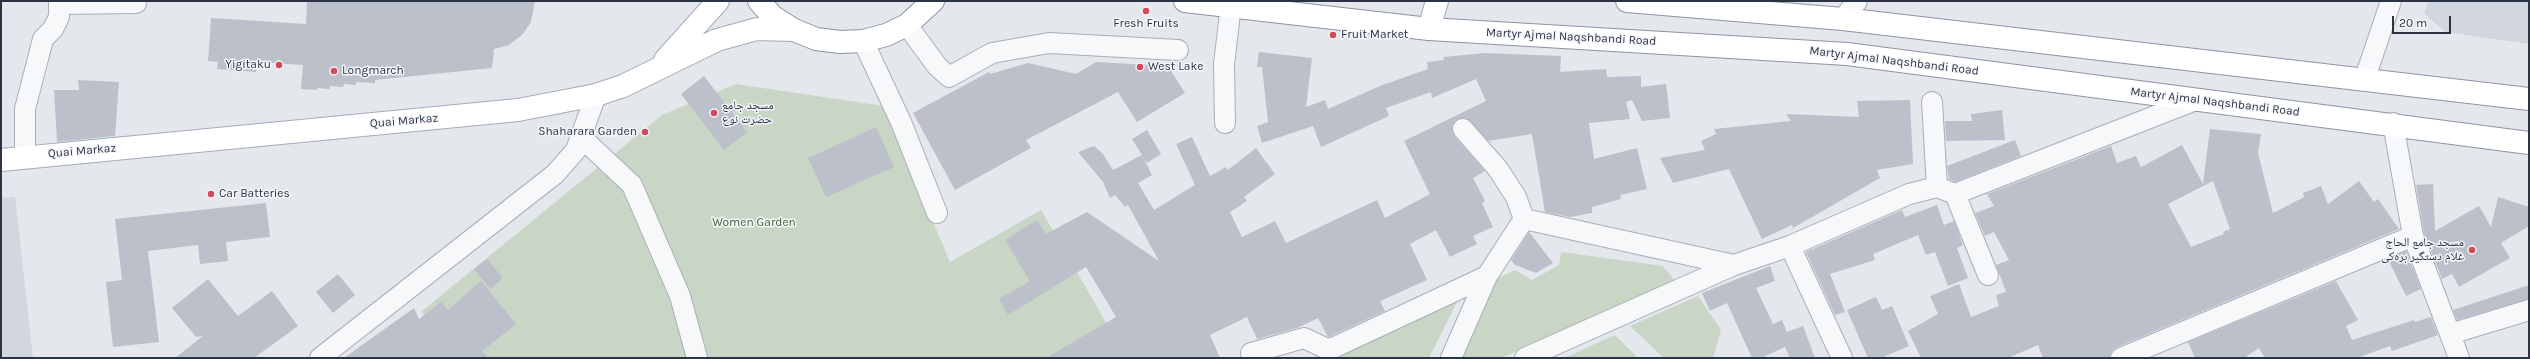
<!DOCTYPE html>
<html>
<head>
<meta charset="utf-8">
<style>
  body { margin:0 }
  #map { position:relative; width:2530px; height:359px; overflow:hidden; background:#e4e7ec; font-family:Karla,sans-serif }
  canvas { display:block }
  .frame { position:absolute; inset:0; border:2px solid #2b3445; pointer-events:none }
  .scale { position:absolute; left:2392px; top:16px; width:59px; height:18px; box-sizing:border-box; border:2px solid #2b3445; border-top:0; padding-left:5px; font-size:12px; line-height:14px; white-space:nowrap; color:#2b3445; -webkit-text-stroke:3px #f4f6f9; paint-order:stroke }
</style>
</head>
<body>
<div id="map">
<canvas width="2530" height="359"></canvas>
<div class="frame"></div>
<div class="scale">20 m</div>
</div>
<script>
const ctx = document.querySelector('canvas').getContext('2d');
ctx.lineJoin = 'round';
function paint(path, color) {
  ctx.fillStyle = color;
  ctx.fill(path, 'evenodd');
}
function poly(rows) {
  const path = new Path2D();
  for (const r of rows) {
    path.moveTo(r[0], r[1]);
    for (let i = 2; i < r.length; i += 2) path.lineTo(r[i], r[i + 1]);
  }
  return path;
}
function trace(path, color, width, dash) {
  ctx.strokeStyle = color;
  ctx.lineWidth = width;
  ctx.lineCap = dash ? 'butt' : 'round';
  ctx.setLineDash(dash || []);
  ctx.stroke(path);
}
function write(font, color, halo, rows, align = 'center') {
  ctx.font = font + ' Karla,"Noto Naskh Arabic",sans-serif';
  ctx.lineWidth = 3;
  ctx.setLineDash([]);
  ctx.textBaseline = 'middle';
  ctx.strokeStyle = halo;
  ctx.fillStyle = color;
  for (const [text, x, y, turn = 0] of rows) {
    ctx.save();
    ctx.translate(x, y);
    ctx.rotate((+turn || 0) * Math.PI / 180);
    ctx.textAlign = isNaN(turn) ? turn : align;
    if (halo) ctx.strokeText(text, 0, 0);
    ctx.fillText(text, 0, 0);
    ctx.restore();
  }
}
paint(poly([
  [2428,1,2529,1,2529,44,2445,32,2424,13],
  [15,197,33,358,1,358,1,198]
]), '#d2d6de');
paint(poly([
  [736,84,884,106,950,262,1041,210,1123,352,1114,358,441,358,422,311,662,115],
  [1561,252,1663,266,1675,281,1501,358,1453,358,1489,283,1515,270,1532,280,1559,265],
  [1460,296,1429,358,1318,358],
  [1698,296,1721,330,1713,358,1664,358,1630,326],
  [1615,335,1638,358,1564,358]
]), '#c9d6c5');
paint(poly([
  [307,1,535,1,531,22,523,34,509,45,494,49,492,68,375,80,375,83,356,82,356,85,344,84,343,87,330,86,330,89,317,88,317,90,301,89,303,65,257,62,256,72,217,69,218,62,208,61,211,18,306,24],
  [1259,52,1312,58,1306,107,1325,100,1328,109,1380,86,1428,69,1427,62,1444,60,1443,57,1485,53,1561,56,1560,72,1606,69,1607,77,1641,76,1641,87,1666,84,1670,118,1642,121,1632,100,1626,102,1630,119,1589,123,1594,159,1637,148,1647,189,1620,195,1621,199,1592,207,1592,213,1570,217,1545,212,1532,134,1488,141,1467,118,1456,120,1452,126,1454,136,1485,171,1473,178,1485,201,1482,203,1493,227,1473,236,1477,244,1450,257,1436,230,1410,244,1427,280,1380,301,1385,311,1331,336,1328,337,1318,318,1297,328,1257,339,1247,317,1210,335,1220,358,1046,358,1116,317,1086,267,1008,315,999,299,1030,281,1005,240,1037,220,1046,234,1087,212,1159,261,1128,205,1125,207,1115,195,1110,198,1103,182,1078,152,1094,146,1103,154,1113,170,1142,155,1152,175,1138,183,1154,210,1195,185,1176,144,1192,137,1210,176,1226,167,1228,170,1256,148,1275,174,1244,197,1247,201,1230,212,1242,237,1275,221,1286,243,1377,200,1385,218,1430,194,1404,141,1486,101,1476,79,1432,98,1431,92,1386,108,1389,116,1321,147,1313,126,1262,143,1257,126,1268,122,1262,67,1257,67],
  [1096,62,1168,66,1185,93,1137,122,1118,92,1026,140,1031,148,955,190,913,113,989,72,990,74,1028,63,1076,74],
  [704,76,747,132,724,150,681,94],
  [78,80,119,82,115,136,57,142,54,90,79,90],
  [1910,100,1913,164,1877,170,1880,178,1793,228,1792,225,1762,239,1729,169,1673,183,1660,158,1705,150,1701,141,1716,134,1714,129,1791,121,1786,114,1859,117,1857,101],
  [2002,110,2005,140,1946,141,1945,121,1972,121,1971,114],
  [876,127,894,167,826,197,808,158],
  [2210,129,2261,134,2258,153,2273,213,2304,197,2303,193,2321,186,2328,204,2359,181,2374,202,2378,199,2399,229,2117,347,2112,351,2110,358,2043,358,2038,345,2008,358,1921,358,1908,331,1938,314,1930,296,1959,284,1971,317,1999,306,1996,295,2006,292,1996,265,2009,260,1994,232,1985,236,1975,213,1994,206,1987,194,2111,146,2117,163,2136,156,2141,167,2182,145,2203,184],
  [2213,181,2230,229,2223,232,2224,234,2191,247,2168,204],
  [1147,130,1161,154,1147,163,1132,139],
  [2015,140,2021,156,1955,182,1949,179,1947,166],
  [2433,184,2435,231,2479,206,2491,227,2498,197,2529,207,2529,226,2501,243,2510,258,2459,287,2452,274,2442,279,2424,233,2416,185],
  [266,203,270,237,226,242,228,261,200,264,198,245,148,251,159,342,113,347,106,282,122,280,115,219],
  [1937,205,1944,225,1954,221,1963,245,1957,248,1968,278,1948,286,1935,252,1926,255,1918,235,1873,254,1875,260,1830,274,1845,312,1835,315,1806,252,1902,210,1905,217],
  [1529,232,1553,263,1536,273,1515,265,1511,260],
  [2406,251,2421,289,2406,296,2388,259],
  [487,259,503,278,490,289,474,269],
  [1770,266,1775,281,1756,288,1773,324,1782,320,1787,332,1803,326,1815,358,1790,358,1785,347,1761,358,1752,358,1727,303,1710,311,1702,293],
  [338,274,355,295,333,313,316,292],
  [208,279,238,316,272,291,298,326,254,358,175,358,203,336,196,337,172,308],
  [481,281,516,324,482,351,488,358,344,358,414,308,419,319,441,302,448,310],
  [2336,281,2358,320,2346,326,2352,340,2414,320,2415,322,2431,317,2438,335,2392,351,2390,346,2357,358,2265,358,2259,348,2244,358,2195,358,2188,342],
  [2529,285,2529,299,2457,320,2453,310],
  [1876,297,1882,310,1892,306,1909,346,1881,358,1868,358,1847,310]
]), '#bbc0ca');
const minor = poly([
  [59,4,136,3],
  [1843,19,1857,1],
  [907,25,937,66,949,77,992,53,1049,43,1178,50],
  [863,41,901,122,937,213],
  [2365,78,2391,1],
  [1932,102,1937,187],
  [1225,123,1224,64,1231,5],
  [2393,123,2413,236,2459,358],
  [1463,129,1498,169,1516,197,1524,219],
  [582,138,632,185,680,296,697,358],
  [25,157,25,109,43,39,53,29,59,17,59,1],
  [1955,194,1988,275],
  [1524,219,1734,265],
  [1790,246,1842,358],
  [2450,334,2529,310],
  [1251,353,1304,338,1327,349,1335,347,1487,276],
  [320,358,555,174,576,150,596,95],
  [1451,358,1487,276,1524,219],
  [1525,358,1734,265,1790,246,1909,194,1937,187,1955,194,2196,100],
  [2121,358,2413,236]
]);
const major = poly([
  [1429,29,1437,1],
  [665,60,718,1],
  [1,160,518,110,596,95,623,86,717,40,757,29,794,30]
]);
const highway = poly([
  [759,1,772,16,794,30,816,39,840,42,863,41,886,35,907,25,933,1],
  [1185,1,1429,29,1847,54,2529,143],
  [1627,1,1843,19,2529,99]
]);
trace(minor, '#a9aeb7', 22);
trace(major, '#a3abb8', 24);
trace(highway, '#8b94a3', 24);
trace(minor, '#f7f8fa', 20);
trace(major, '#fff', 22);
trace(highway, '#fff', 22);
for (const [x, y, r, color] of [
  [1146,11,4,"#d1495b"],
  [1333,35,4,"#d1495b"],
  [279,65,4,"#d1495b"],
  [1140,67,4,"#d1495b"],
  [334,71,4,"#d1495b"],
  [714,113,4,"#d1495b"],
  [645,132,4,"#d1495b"],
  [211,194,4,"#d1495b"],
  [2472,250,4,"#d1495b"]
]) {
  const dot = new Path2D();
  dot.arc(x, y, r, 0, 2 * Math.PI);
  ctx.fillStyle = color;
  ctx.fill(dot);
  trace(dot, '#f4f6f9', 1.5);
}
write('12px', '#2b3445', '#f4f6f9', [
  ["Fresh Fruits",1146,24,"center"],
  ["Fruit Market",1341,35],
  ["Yigitaku",271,65,"right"],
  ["West Lake",1148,67],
  ["Longmarch",342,71],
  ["مسجد جامع",722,106],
  ["حضرت نوع",722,120],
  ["Shaharara Garden",637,132,"right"],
  ["Car Batteries",219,194],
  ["مسجد جامع الحاج",2464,243,"right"],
  ["غلام دستگیر بره‌کی",2464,257,"right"]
], 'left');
write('12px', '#2b3445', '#f4f6f9', [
  ["Martyr Ajmal Naqshbandi Road",1571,37,3],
  ["Martyr Ajmal Naqshbandi Road",1894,61,7],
  ["Martyr Ajmal Naqshbandi Road",2215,102,7],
  ["Quai Markaz",404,121,-5],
  ["Quai Markaz",82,151,-5]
]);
write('12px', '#3f6138', '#f4f6f9', [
  ["Women Garden",754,223]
]);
</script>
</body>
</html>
